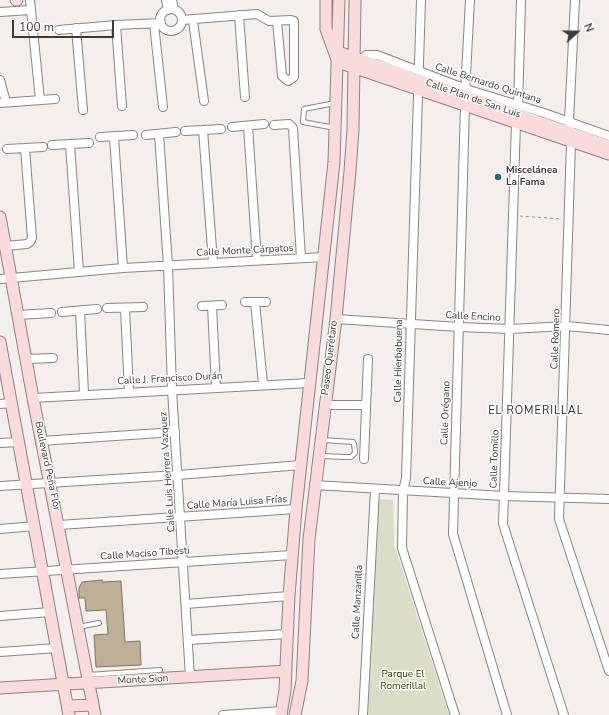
<!DOCTYPE html>
<html>
<head>
<meta charset="utf-8">
<style>
  body { margin:0 }
  #map { position:relative; width:609px; height:715px; overflow:hidden; background:#f4efec; font-family:"Nunito Sans",sans-serif }
  canvas { display:block }
  .north { position:absolute; left:557px; top:12px; width:40px; height:40px; -webkit-text-stroke:3px #fffdfc; paint-order:stroke; rotate:69deg; font-size:11px; font-weight:700; line-height:16px; text-align:center; color:#3d3b3a }
  .north::after { content:''; display:block; margin:auto; width:14px; height:18px; background:#3d3b3a; clip-path:polygon(50% 0,100% 100%,50% 72%,0 100%) }
  .scale { position:absolute; left:12px; top:20px; width:102px; height:18px; box-sizing:border-box; border:2px solid #3d3b3a; border-top:0; padding-left:5px; font-size:12px; line-height:14px; white-space:nowrap; color:#3d3b3a; -webkit-text-stroke:3px #fffdfc; paint-order:stroke }
</style>
</head>
<body>
<div id="map">
<canvas width="609" height="715"></canvas>
<div class="north">N</div>
<div class="scale">100 m</div>
</div>
<script>
const ctx = document.querySelector('canvas').getContext('2d');
ctx.lineJoin = 'round';
function paint(path, color) {
  ctx.fillStyle = color;
  ctx.fill(path, 'evenodd');
}
function poly(rows) {
  const path = new Path2D();
  for (const r of rows) {
    if (r.length === 3) {
      path.moveTo(r[0] + r[2], r[1]);
      path.arc(r[0], r[1], r[2], 0, 2 * Math.PI);
      continue;
    }
    path.moveTo(r[0], r[1]);
    for (let i = 2; i < r.length; i += 2) path.lineTo(r[i], r[i + 1]);
  }
  return path;
}
function trace(path, color, width, dash) {
  ctx.strokeStyle = color;
  ctx.lineWidth = width;
  ctx.lineCap = dash ? 'butt' : 'round';
  ctx.setLineDash(dash || []);
  ctx.stroke(path);
}
function write(font, color, halo, rows, align = 'center') {
  ctx.font = font + ' "Nunito Sans",sans-serif';
  ctx.lineWidth = 3;
  ctx.setLineDash([]);
  ctx.textBaseline = 'middle';
  ctx.strokeStyle = halo;
  ctx.fillStyle = color;
  for (const [text, x, y, turn = 0] of rows) {
    ctx.save();
    ctx.translate(x, y);
    ctx.rotate((+turn || 0) * Math.PI / 180);
    ctx.textAlign = isNaN(turn) ? turn : align;
    if (halo) ctx.strokeText(text, 0, 0);
    ctx.fillText(text, 0, 0);
    ctx.restore();
  }
}
paint(poly([
  [377,499,393,500,394,544,449,715,368,715]
]), '#dbddc7');
const building = poly([
  [102,580,102,582,121,581,125,642,140,641,141,665,96,667,94,635,108,634,106,610,86,611,85,598,79,598,79,588,82,582,102,580]
]);
paint(building, '#bfaf94');
trace(building, '#777571', 1);
const lane = poly([
  [335,128,303,122,304,109,335,103],
  [320,456,345,457,351,457,355,453,354,444,353,442,323,440],
  [78,627,99,623],
  [88,675,160,670]
]);
const street = poly([
  [30,0,40,100],
  [166,0,168,10],
  [172,0,174,9],
  [421,0,406,478,403,491,402,548,455,715],
  [575,0,569,121,571,142,559,519,609,671],
  [171,20,11],
  [0,12,31,10],
  [239,15,245,97],
  [182,20,257,14,269,21,291,20,294,21,294,77,288,81,282,76,277,21],
  [193,21,204,101],
  [154,24,163,107],
  [116,25,122,106],
  [76,28,83,110],
  [59,30,116,25,161,23],
  [362,60,366,55,377,55,466,89,544,113,609,136],
  [0,80,6,102],
  [465,93,470,0],
  [0,103,55,99],
  [465,105,453,534,507,715],
  [518,108,521,0],
  [516,123,503,524,564,715],
  [274,125,289,124,293,128,301,258],
  [248,126,257,260],
  [232,127,264,124],
  [203,130,213,262],
  [185,131,221,129],
  [159,134,168,266,172,390,190,677],
  [146,135,176,132],
  [100,137,133,135],
  [114,137,123,268],
  [70,144,79,272],
  [52,145,89,143],
  [7,149,43,147],
  [6,246,27,244,30,242,32,238,25,148],
  [0,279,123,268,324,257],
  [245,302,266,302],
  [255,302,263,384],
  [202,306,222,305],
  [212,306,216,387],
  [107,308,143,307],
  [125,308,129,392],
  [80,311,84,393],
  [62,312,97,309],
  [18,315,51,313],
  [336,319,459,327,510,329,567,326,609,330],
  [26,359,53,358],
  [33,398,309,383],
  [0,404,11,403],
  [324,405,366,405],
  [41,441,175,432],
  [0,443,19,442],
  [364,459,368,359],
  [314,485,504,496,609,499],
  [0,486,178,475,301,465],
  [59,525,296,509],
  [0,529,35,526],
  [0,574,292,555],
  [186,604,289,596],
  [0,616,50,612],
  [188,640,287,634],
  [0,652,57,648],
  [223,715,283,711],
  [363,715,375,489]
]);
const secondary = poly([
  [16,0,17,0],
  [326,0,326,29,338,62,609,154],
  [338,52,609,146],
  [0,217,33,398,95,715],
  [0,342,69,715],
  [0,688,286,671],
  [68,706,93,705],
  [281,715,285,690,289,596,296,509,334,162,339,0],
  [295,715,302,681,309,539,336,319,350,171,353,129,355,0]
]);
trace(lane, '#8a8684', 6);
trace(street, '#8a8684', 10);
trace(secondary, '#8a8684', 13);
trace(poly([
  [520,216,561,219]
]), '#999593', 1, [3, 3]);
trace(lane, '#fff', 4);
trace(street, '#fff', 8);
trace(secondary, '#fadada', 11);
for (const [x, y, r, color] of [
  [498,177,4,"#226d73"]
]) {
  const dot = new Path2D();
  dot.arc(x, y, r, 0, 2 * Math.PI);
  ctx.fillStyle = color;
  ctx.fill(dot);
  trace(dot, '#fffdfc', 1.5);
}
write('10px', '#3d3b3a', '#fffdfc', [
  ["Calle Bernardo Quintana",488,84,18],
  ["Calle Plan de San Luis",473,99,19],
  ["Calle Monte Cárpatos",245,251,-3],
  ["Calle Encino",473,317,3],
  ["Calle Romero",556,339,-88],
  ["Paseo Querétaro",330,358,-83],
  ["Calle Hierbabuena",399,361,-89],
  ["Calle J. Francisco Durán",170,379,-3],
  ["Calle Orégano",446,413,-88],
  ["Calle Tomillo",495,459,-88],
  ["Boulevard Peña Flor",47,466,78],
  ["Calle Luis Herrera Vazquez",168,472,-94],
  ["Calle Ajenjo",450,483,3],
  ["Calle María Luisa Frías",237,503,-4],
  ["Calle Maciso Tibesti",145,554,-4],
  ["Calle Manzanilla",358,602,-87],
  ["Monte Sion",143,680,-3]
]);
write('bold 10px', '#3d3b3a', '#fffdfc', [
  ["Miscelánea",506,171],
  ["La Fama",506,183]
], 'left');
write('10px', '#363802', '#fffdfc', [
  ["Parque El",403,675],
  ["Romerillal",403,687]
]);
ctx.letterSpacing = '1px';
write('11px', '#2c2927', '#fffdfc', [
  ["EL ROMERILLAL",536,411]
]);
ctx.letterSpacing = '0px';
</script>
</body>
</html>
